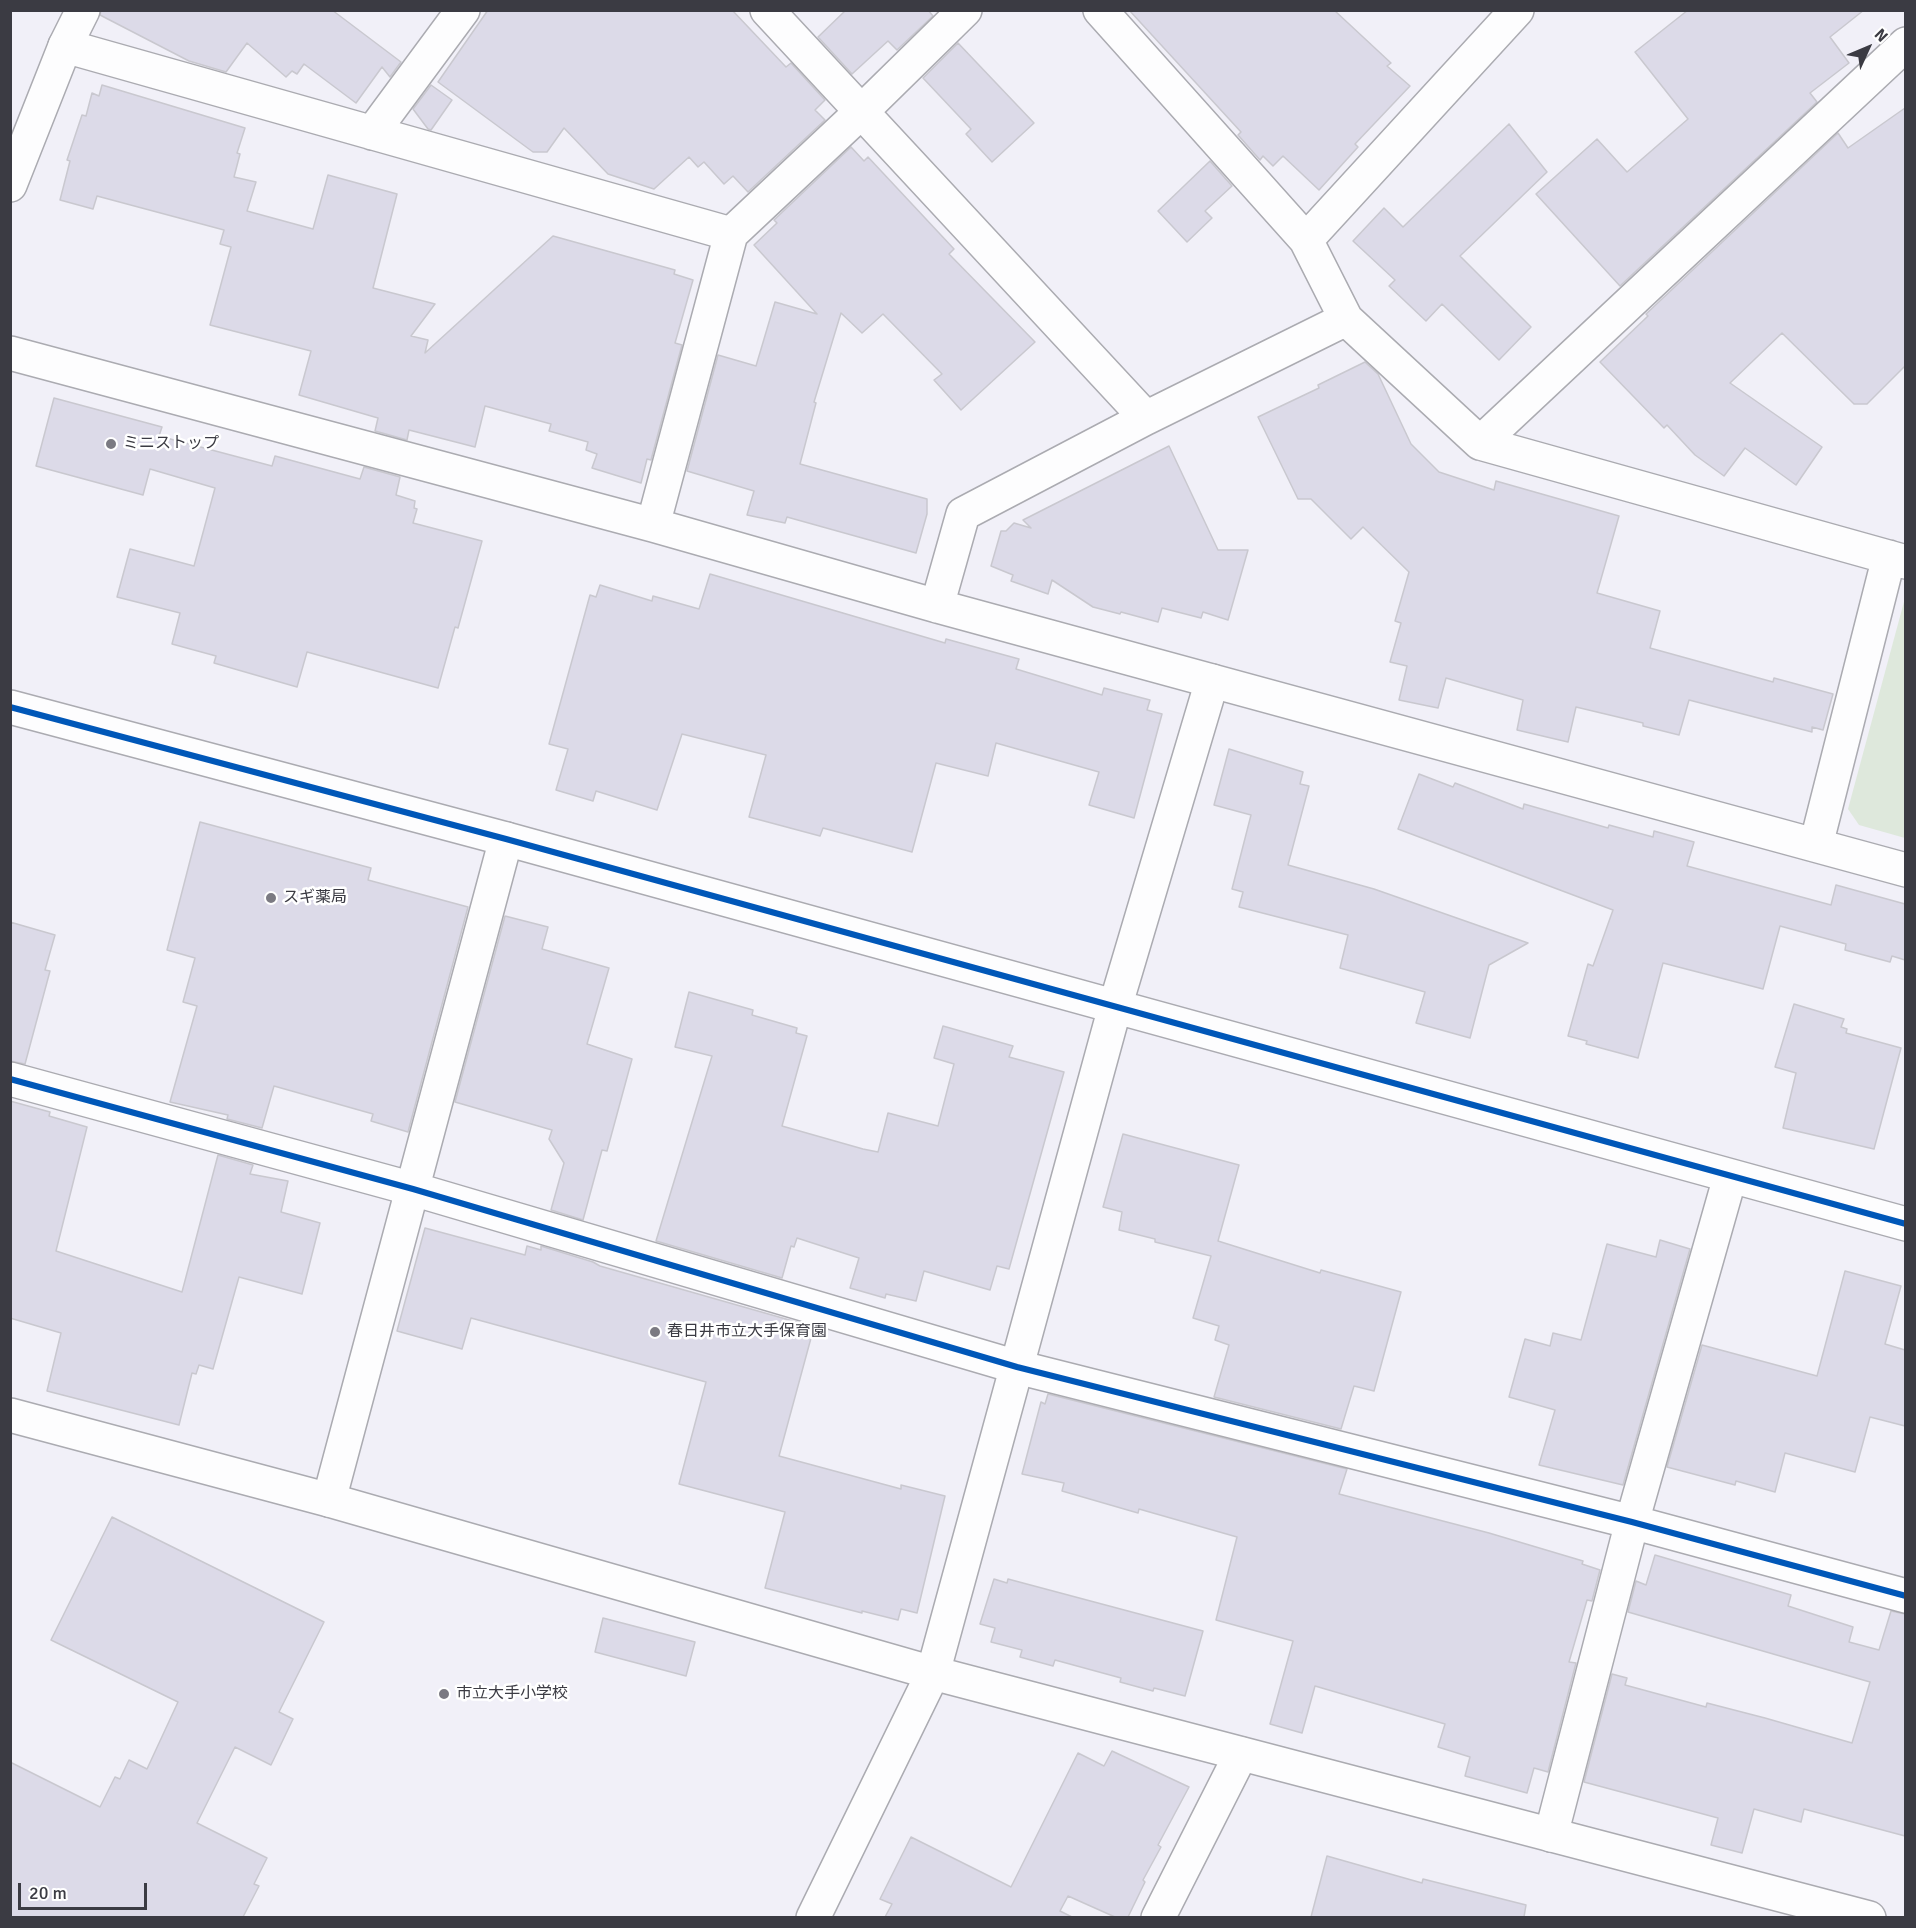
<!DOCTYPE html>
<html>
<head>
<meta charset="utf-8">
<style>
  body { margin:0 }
  #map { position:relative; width:1916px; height:1928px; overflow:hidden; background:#f1f0f8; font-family:Signika,sans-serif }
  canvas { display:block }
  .frame { position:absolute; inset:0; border:12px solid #3b3b43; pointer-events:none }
  .north { position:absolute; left:1838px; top:18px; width:60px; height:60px; -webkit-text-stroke:4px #fff; paint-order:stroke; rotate:46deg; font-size:16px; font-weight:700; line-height:24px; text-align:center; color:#3b3b43 }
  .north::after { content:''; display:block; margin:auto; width:21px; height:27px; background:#3b3b43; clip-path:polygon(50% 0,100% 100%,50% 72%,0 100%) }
  .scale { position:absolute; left:18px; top:1883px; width:129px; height:27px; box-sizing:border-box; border:3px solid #3b3b43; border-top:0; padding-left:8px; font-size:18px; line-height:21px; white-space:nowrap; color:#3b3b43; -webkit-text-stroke:4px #fff; paint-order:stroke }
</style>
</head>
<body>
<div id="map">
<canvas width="1916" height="1928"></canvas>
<div class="frame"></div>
<div class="north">N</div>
<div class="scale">20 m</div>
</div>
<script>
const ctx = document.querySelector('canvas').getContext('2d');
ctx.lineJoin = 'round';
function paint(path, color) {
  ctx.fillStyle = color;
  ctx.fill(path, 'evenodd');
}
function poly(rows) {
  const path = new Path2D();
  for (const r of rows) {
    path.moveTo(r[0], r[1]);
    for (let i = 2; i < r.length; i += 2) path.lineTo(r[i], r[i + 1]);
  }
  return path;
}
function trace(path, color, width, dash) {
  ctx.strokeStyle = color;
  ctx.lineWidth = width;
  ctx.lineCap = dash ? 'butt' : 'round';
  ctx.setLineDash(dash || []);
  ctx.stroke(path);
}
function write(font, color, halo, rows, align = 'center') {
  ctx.font = font + ' Signika,"Noto Sans JP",sans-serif';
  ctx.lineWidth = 5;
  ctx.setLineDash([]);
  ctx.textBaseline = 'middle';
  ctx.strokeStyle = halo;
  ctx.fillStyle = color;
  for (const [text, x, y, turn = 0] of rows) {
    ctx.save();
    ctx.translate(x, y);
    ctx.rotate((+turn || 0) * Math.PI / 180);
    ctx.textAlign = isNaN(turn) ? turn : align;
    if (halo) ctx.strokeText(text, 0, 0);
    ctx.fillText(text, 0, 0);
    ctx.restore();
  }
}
paint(poly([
  [1905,598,1905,838,1859,825,1848,809]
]), '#dee8dc');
const building = poly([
  [101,10,332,10,401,62,390,77,382,67,356,103,304,64,297,74,292,71,286,77,247,43,226,72,189,61,100,15,101,10],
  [488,10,732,10,786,67,791,63,825,100,815,110,825,120,748,192,733,176,724,184,704,162,698,167,689,157,654,189,608,174,564,128,547,152,533,152,438,82,488,10],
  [846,10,928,10,933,16,897,50,888,41,852,74,818,37,846,10],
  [1129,10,1334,10,1391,63,1387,66,1410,86,1355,144,1358,147,1319,190,1283,156,1273,166,1263,156,1260,160,1238,135,1241,132,1129,10],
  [1688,10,1864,10,1830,37,1849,63,1810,93,1817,102,1620,286,1536,194,1597,139,1627,172,1688,119,1635,52,1688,10],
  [958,43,1034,123,992,162,966,134,971,129,923,78,958,43],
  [102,85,245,128,237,153,240,154,234,177,256,182,247,211,313,229,328,175,397,194,373,288,435,304,411,336,428,340,425,353,553,236,675,270,674,274,693,280,675,343,682,345,651,460,647,459,641,483,592,468,597,454,586,450,588,442,549,431,551,424,485,406,475,447,409,430,407,440,375,431,378,418,299,395,311,351,210,325,231,247,220,244,224,230,97,196,93,209,60,200,70,161,67,160,82,115,86,116,92,93,99,96,102,85],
  [431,85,452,100,431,130,428,129,413,109,431,85],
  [1905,108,1905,366,1867,404,1854,404,1782,333,1730,383,1822,447,1796,485,1745,448,1724,476,1695,455,1667,425,1664,428,1600,362,1648,316,1646,314,1838,133,1848,148,1905,108],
  [1509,124,1547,172,1460,256,1531,327,1499,360,1442,304,1426,321,1389,286,1395,280,1353,241,1384,208,1403,227,1509,124],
  [851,147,864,161,868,157,954,249,949,254,1035,342,961,410,934,380,942,374,883,314,862,333,841,313,814,402,816,403,800,464,927,499,927,514,916,553,787,517,785,523,747,515,754,491,687,471,718,355,756,366,775,302,817,314,754,245,777,223,774,220,851,147],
  [1210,161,1232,186,1205,211,1212,218,1187,242,1158,211,1210,161],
  [1365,362,1378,374,1411,444,1439,472,1494,490,1496,481,1619,516,1597,593,1660,611,1650,648,1773,682,1774,678,1833,694,1823,730,1812,727,1812,732,1689,700,1679,735,1643,726,1643,723,1576,707,1568,742,1517,730,1523,700,1446,678,1438,708,1399,700,1407,666,1390,662,1401,623,1395,621,1409,572,1363,527,1351,539,1311,499,1298,499,1258,417,1319,388,1318,385,1365,362],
  [54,398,162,427,159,436,272,466,275,456,360,479,364,467,400,477,396,495,415,501,414,508,417,509,413,523,482,541,458,628,455,627,438,688,307,652,297,687,214,663,216,656,172,644,180,613,117,597,130,549,194,566,215,488,150,469,143,495,36,466,54,398],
  [1169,446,1218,550,1248,550,1228,620,1203,612,1201,618,1162,608,1158,622,1121,612,1120,614,1093,607,1052,580,1048,594,1011,581,1013,575,991,566,1001,531,1006,531,1014,523,1031,528,1023,520,1169,446],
  [710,574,945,643,946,639,1019,659,1016,669,1102,695,1104,688,1150,700,1147,710,1162,714,1134,818,1089,805,1099,772,996,743,988,776,936,763,912,852,823,828,820,836,749,817,766,755,682,734,657,810,596,791,593,801,556,790,568,749,549,744,590,595,596,597,600,585,652,601,653,596,699,609,710,574],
  [1229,749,1303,772,1300,784,1309,786,1288,865,1374,889,1528,943,1489,965,1470,1038,1416,1023,1425,992,1340,968,1348,935,1239,907,1243,892,1232,889,1251,815,1214,805,1229,749],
  [1419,774,1453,787,1455,783,1523,809,1524,804,1608,828,1609,825,1653,837,1654,831,1694,842,1687,866,1831,905,1836,885,1905,904,1905,960,1892,956,1890,962,1845,950,1846,944,1780,926,1763,989,1663,963,1638,1058,1586,1044,1587,1041,1568,1036,1588,964,1593,966,1613,910,1398,829,1419,774],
  [200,822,371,868,368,880,468,907,408,1132,371,1121,373,1114,274,1086,262,1128,227,1119,228,1115,170,1102,197,1006,183,1002,195,958,167,950,200,822],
  [505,916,548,927,542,949,609,968,587,1044,632,1059,607,1151,602,1150,583,1220,551,1210,564,1163,549,1139,552,1130,455,1102,505,916],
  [10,922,55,935,45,970,50,971,25,1064,10,1061,10,922],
  [689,992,753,1010,752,1015,797,1028,796,1033,807,1036,782,1126,863,1149,878,1152,888,1113,938,1126,954,1064,934,1058,943,1026,1013,1046,1009,1057,1064,1072,1009,1269,997,1266,990,1290,924,1271,916,1301,886,1294,885,1298,850,1288,859,1258,797,1238,794,1247,791,1246,782,1278,656,1241,712,1056,675,1047,689,992],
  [1794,1004,1844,1019,1841,1027,1847,1029,1846,1033,1901,1048,1874,1149,1783,1128,1796,1073,1775,1067,1794,1004],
  [10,1101,50,1112,49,1116,87,1127,56,1251,182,1292,218,1155,253,1165,250,1174,288,1181,281,1212,320,1223,302,1294,239,1277,213,1369,199,1365,196,1374,192,1373,179,1425,47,1391,61,1333,10,1318,10,1101],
  [1123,1134,1239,1165,1218,1241,1320,1273,1321,1270,1401,1292,1374,1391,1354,1386,1341,1429,1214,1397,1229,1345,1215,1340,1219,1326,1193,1318,1211,1256,1155,1242,1155,1239,1119,1230,1122,1212,1103,1207,1123,1134],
  [425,1228,525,1255,527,1246,541,1250,541,1246,593,1262,600,1266,814,1327,779,1456,901,1489,901,1485,945,1496,917,1613,901,1609,898,1620,862,1611,862,1613,765,1588,785,1512,679,1484,706,1382,471,1318,462,1349,397,1331,425,1228],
  [1660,1240,1690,1249,1623,1485,1539,1465,1555,1410,1509,1397,1525,1339,1550,1346,1553,1333,1581,1340,1607,1244,1656,1257,1660,1240],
  [1845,1271,1901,1286,1885,1344,1905,1350,1905,1426,1870,1417,1855,1472,1785,1453,1775,1492,1736,1481,1735,1485,1667,1467,1702,1345,1817,1376,1845,1271],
  [1048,1394,1347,1469,1339,1494,1489,1533,1583,1561,1582,1564,1600,1570,1592,1601,1587,1600,1569,1662,1576,1663,1548,1772,1534,1768,1527,1793,1465,1776,1470,1757,1438,1747,1445,1724,1315,1686,1302,1733,1270,1724,1293,1641,1216,1620,1237,1537,1139,1509,1138,1513,1062,1491,1064,1483,1022,1474,1041,1402,1045,1404,1048,1394],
  [112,1517,324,1622,279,1712,293,1719,271,1765,235,1747,197,1823,267,1858,254,1884,259,1886,243,1917,10,1917,10,1762,100,1807,115,1777,120,1779,129,1760,147,1769,178,1702,51,1640,112,1517],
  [1655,1555,1791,1595,1788,1606,1853,1627,1849,1642,1879,1650,1891,1611,1905,1614,1905,1836,1804,1809,1801,1822,1754,1809,1742,1853,1711,1845,1718,1818,1584,1782,1612,1674,1627,1678,1625,1685,1706,1707,1707,1703,1765,1718,1852,1743,1870,1682,1628,1612,1636,1581,1646,1585,1655,1555],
  [994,1579,1007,1583,1008,1579,1203,1631,1185,1696,1154,1688,1153,1691,1120,1682,1121,1678,1055,1660,1053,1666,1020,1657,1022,1650,991,1642,995,1628,980,1624,994,1579],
  [603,1618,695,1642,686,1676,595,1652,603,1618],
  [1112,1751,1189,1787,1158,1845,1161,1847,1143,1880,1145,1882,1128,1917,1115,1917,1068,1896,1060,1911,1072,1917,885,1917,892,1904,880,1899,911,1837,1011,1887,1078,1753,1104,1766,1112,1751],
  [1327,1856,1422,1883,1423,1879,1526,1905,1524,1917,1311,1917,1327,1856]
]);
paint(building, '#dcdae8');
trace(building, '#c9c8cf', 1.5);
const minor = poly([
  [767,10,1146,418],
  [1100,10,1306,240,1346,319,1480,443,1906,562],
  [65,46,731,234],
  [372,133,463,10],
  [1306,240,1517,10],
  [10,353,653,525,937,606,1906,870],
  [1480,443,1906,44],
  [653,525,731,234,861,112,965,10],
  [937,606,963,514,1146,418,1346,319],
  [1816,845,1889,557],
  [10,1079,413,1189,1017,1367,1632,1522,1906,1596],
  [329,1500,506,839],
  [1551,1835,1632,1522,1730,1177],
  [1158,1918,1241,1754]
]);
const tertiary = poly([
  [10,185,65,46,83,10],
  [10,707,506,839,1906,1224],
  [10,1415,329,1500,933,1673,1869,1918],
  [813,1918,933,1673,1115,1007,1212,681]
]);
trace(minor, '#ababb1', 36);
trace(tertiary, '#ababb1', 36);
trace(minor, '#fdfdfe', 33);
trace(tertiary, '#fdfdfe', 33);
trace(poly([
  [10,707,506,839,1906,1224],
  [10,1079,413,1189,1017,1367,1632,1522,1906,1596]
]), '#0057b8', 6);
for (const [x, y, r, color] of [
  [111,444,6,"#7b7a82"],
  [271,898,6,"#7b7a82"],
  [655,1332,6,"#7b7a82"],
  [444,1694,6,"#7b7a82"]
]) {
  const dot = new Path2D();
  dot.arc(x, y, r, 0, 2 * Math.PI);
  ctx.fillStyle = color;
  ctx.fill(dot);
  trace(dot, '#fff', 2);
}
write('16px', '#3b3b43', '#fff', [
  ["ミニストップ",123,444],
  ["スギ薬局",283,898],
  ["春日井市立大手保育園",667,1332],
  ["市立大手小学校",456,1694]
], 'left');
</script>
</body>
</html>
